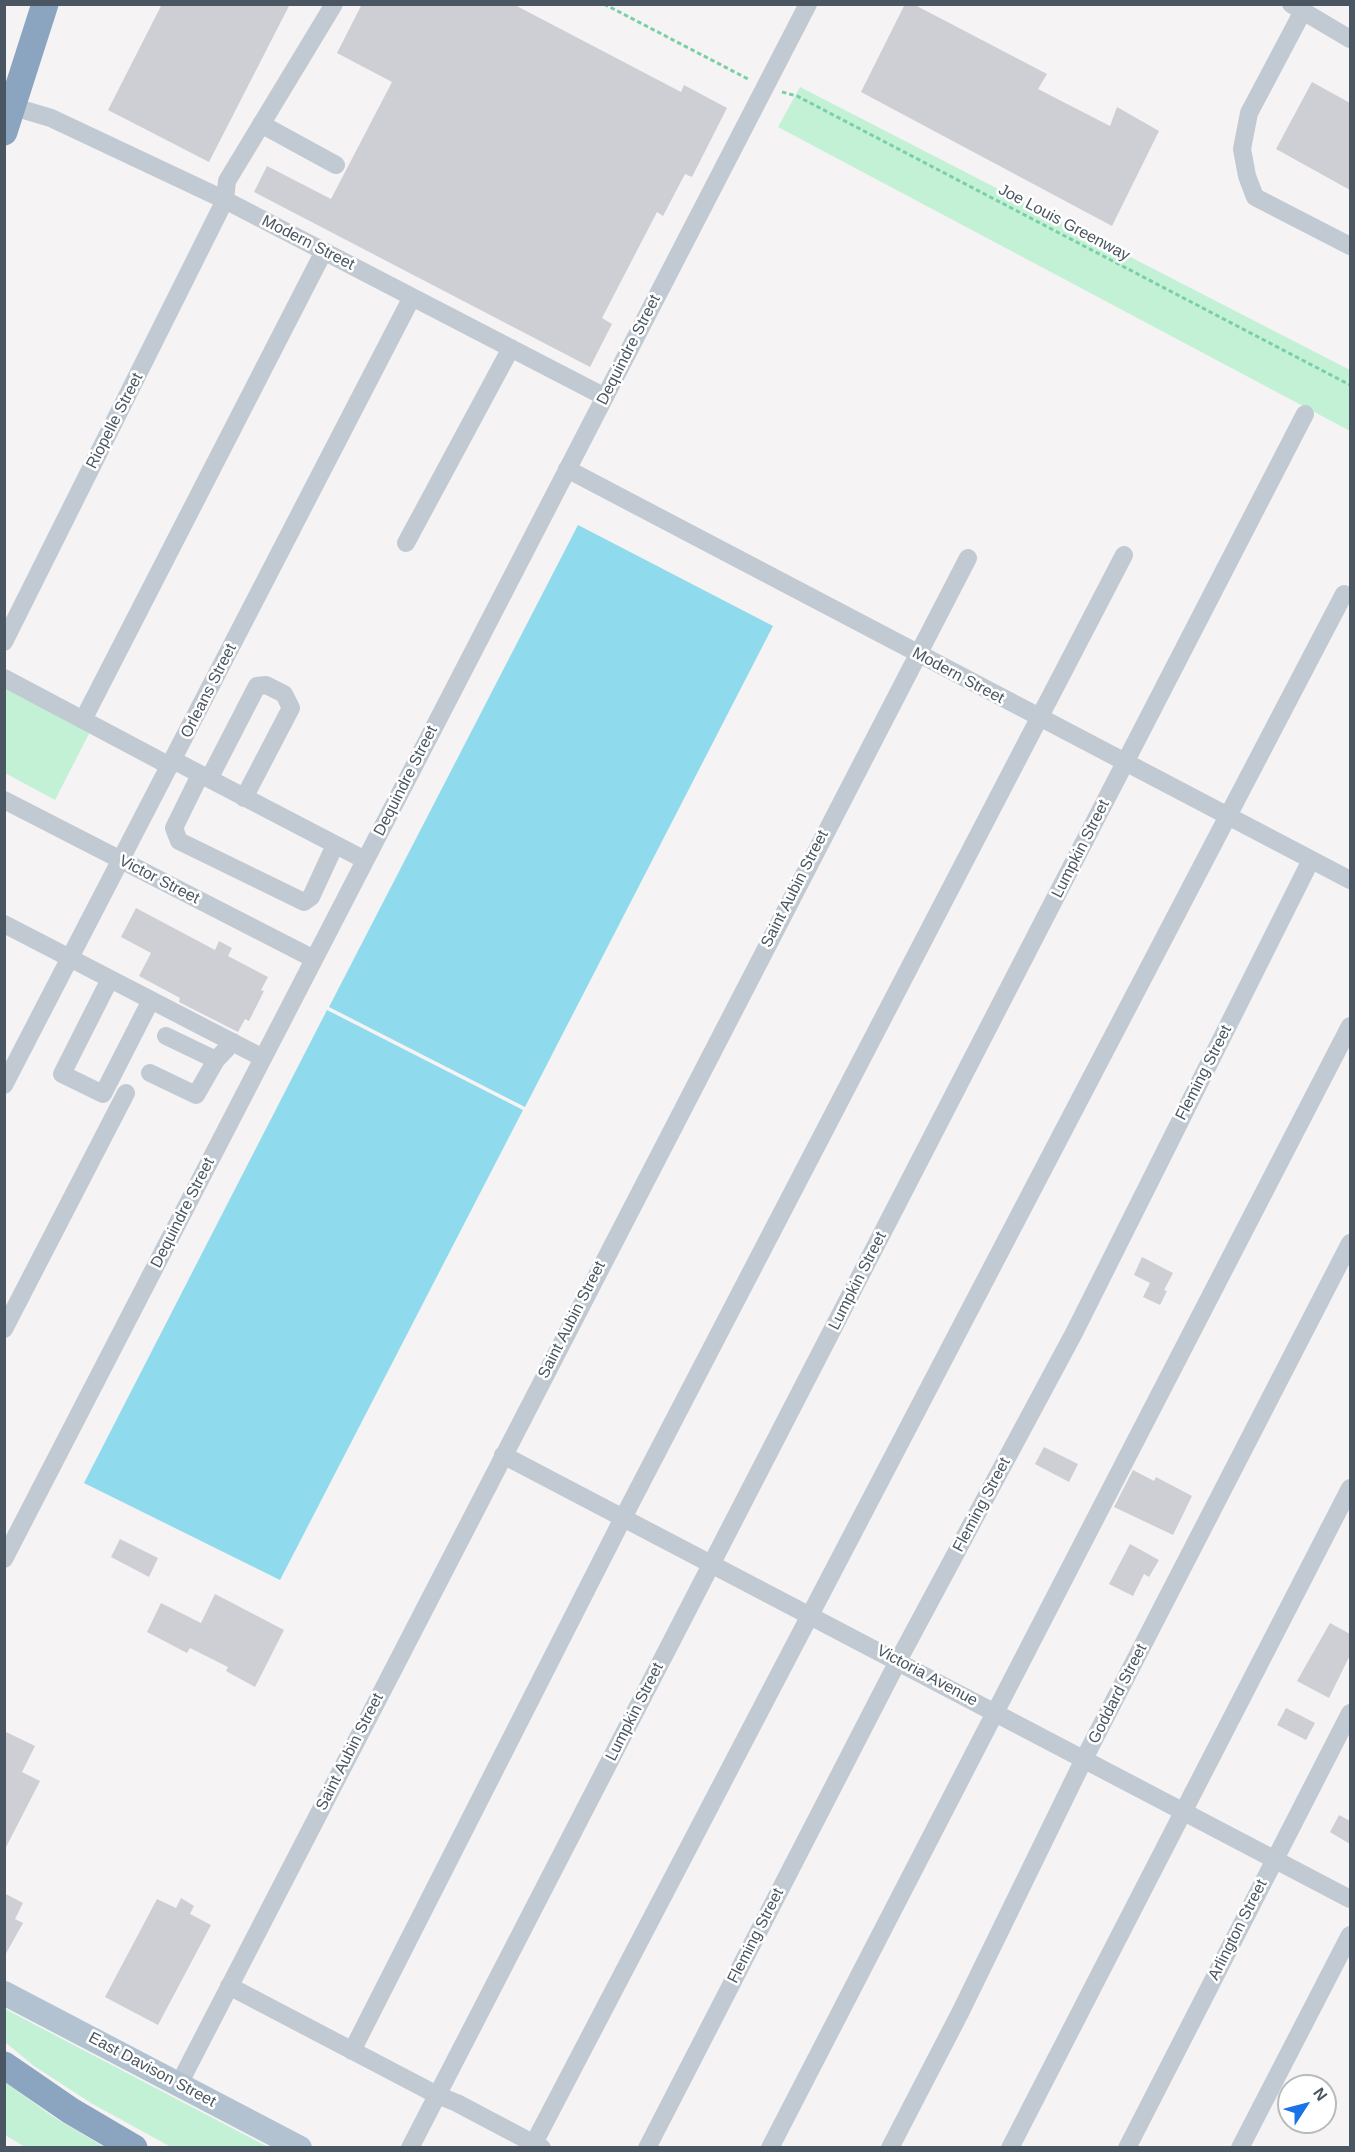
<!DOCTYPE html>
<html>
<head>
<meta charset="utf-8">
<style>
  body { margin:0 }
  #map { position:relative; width:1355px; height:2152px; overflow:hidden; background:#f5f3f3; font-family:Helvetica,sans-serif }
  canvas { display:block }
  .frame { position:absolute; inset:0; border:6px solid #4a5661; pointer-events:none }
  .north { position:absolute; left:1277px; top:2074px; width:60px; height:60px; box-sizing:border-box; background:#fff; border:2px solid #b7bbc0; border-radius:50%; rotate:54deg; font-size:16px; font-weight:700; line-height:24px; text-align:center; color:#4a5661 }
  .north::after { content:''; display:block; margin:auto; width:21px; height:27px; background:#1a73e8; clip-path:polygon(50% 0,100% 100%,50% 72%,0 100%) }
</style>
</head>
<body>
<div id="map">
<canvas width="1355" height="2152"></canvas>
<div class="frame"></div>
<div class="north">N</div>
</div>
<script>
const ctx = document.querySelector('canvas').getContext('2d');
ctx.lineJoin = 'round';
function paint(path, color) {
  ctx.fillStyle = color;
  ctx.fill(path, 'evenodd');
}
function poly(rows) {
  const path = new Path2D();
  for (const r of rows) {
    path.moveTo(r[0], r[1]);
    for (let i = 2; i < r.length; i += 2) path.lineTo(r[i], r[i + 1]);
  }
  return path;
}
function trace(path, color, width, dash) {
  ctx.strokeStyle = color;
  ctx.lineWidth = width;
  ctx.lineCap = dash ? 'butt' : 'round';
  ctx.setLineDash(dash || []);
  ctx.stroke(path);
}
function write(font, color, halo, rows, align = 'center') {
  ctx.font = font + ' Helvetica,sans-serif';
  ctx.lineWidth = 5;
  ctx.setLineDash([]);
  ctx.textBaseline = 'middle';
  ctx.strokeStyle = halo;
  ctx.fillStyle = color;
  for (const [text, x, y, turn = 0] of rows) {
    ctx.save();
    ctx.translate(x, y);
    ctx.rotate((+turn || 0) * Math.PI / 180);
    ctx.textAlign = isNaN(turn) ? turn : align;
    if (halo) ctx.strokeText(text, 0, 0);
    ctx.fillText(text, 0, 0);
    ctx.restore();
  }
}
paint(poly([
  [800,87,1350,370,1350,431,778,127],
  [4,680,93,726,55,800,5,773],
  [5,2009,268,2147,171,2147,91,2103,34,2066,5,2042],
  [5,2082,52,2116,104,2147,25,2147,5,2135]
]), '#c3f1d5');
paint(poly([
  [578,525,773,626,525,1107,329,1007],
  [327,1010,523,1110,280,1580,84,1483]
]), '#90daee');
paint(poly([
  [162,4,290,4,209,162,108,110],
  [362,4,513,4,681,92,684,85,727,108,692,177,685,174,663,216,657,212,602,318,612,324,590,367,254,192,267,166,331,199,392,82,337,53],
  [905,4,913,4,1047,74,1038,89,1110,126,1117,107,1159,131,1112,226,861,92],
  [1312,82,1350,103,1350,190,1276,149],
  [136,908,215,950,219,941,232,948,228,956,268,977,261,990,264,991,249,1021,245,1019,238,1032,179,1002,180,998,139,976,151,953,121,937],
  [1142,1257,1173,1273,1164,1290,1167,1291,1160,1305,1143,1297,1150,1283,1134,1275],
  [1044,1447,1078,1464,1069,1482,1035,1464],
  [1133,1470,1154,1481,1156,1477,1192,1496,1173,1535,1114,1507],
  [120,1539,158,1558,149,1577,111,1557],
  [1130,1544,1159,1560,1149,1577,1144,1574,1133,1596,1109,1584],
  [215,1594,284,1630,255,1687,226,1671,228,1667,190,1648,187,1653,147,1632,161,1603,201,1623],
  [1330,1623,1350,1634,1350,1655,1329,1698,1297,1681],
  [1286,1708,1315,1723,1306,1740,1277,1725],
  [4,1731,35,1746,22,1772,40,1781,4,1851],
  [1339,1815,1350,1821,1350,1844,1330,1832],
  [4,1893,23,1903,15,1919,23,1923,4,1957],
  [181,1898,194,1906,190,1914,211,1925,158,2025,105,1997,157,1899,176,1908]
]), '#cdcfd5');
trace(poly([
  [604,4,750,80],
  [782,92,797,96,1350,385]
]), '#7ad0a6', 3, [4.5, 3]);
trace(poly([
  [1291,4,1350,39],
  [1303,11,1249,113,1242,149,1247,176,1255,197,1350,246],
  [4,104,51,118,225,200,605,397],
  [261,124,336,165],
  [567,469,1350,880],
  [406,543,511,348],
  [4,642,225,200,227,181,334,4],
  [4,678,170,766],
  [83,720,324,251],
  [173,760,365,860],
  [200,775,174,828,179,841,304,902,311,897,335,845],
  [209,779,257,686,266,685,284,694,291,708,244,798],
  [4,800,314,959],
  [4,924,263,1058],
  [110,979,62,1074,103,1094,151,1000],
  [166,1036,216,1060],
  [150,1073,196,1095,216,1060,233,1042],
  [4,1085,412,297],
  [4,1329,126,1093],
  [503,1455,1350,1899],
  [4,1559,808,4],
  [229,1986,437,2095,457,2103,542,2148],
  [352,2051,623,1518,1124,555],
  [179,2084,968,558],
  [534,2143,1344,594],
  [410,2148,1305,414],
  [647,2148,898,1661,1074,1333,1311,860],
  [770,2148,1350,1026],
  [890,2148,960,2013,1084,1759,1350,1243],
  [1010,2148,1350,1488],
  [1127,2148,1350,1713],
  [1240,2148,1350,1935]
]), '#c1cad2', 18);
trace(poly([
  [4,1993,300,2148]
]), '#b3c2d1', 24);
trace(poly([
  [4,132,45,4],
  [4,2065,71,2111,134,2148]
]), '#8ba5c1', 27);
write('16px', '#4a5661', '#fff', [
  ["Joe Louis Greenway",1064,223,28],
  ["Modern Street",308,243,27],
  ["Dequindre Street",629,350,-63],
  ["Riopelle Street",115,421,-63],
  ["Modern Street",958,676,28],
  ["Orleans Street",209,691,-63],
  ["Dequindre Street",406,781,-63],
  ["Lumpkin Street",1081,849,-63],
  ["Victor Street",159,880,27],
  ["Saint Aubin Street",795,889,-63],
  ["Fleming Street",1204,1073,-63],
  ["Dequindre Street",183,1213,-63],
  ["Lumpkin Street",858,1281,-63],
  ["Saint Aubin Street",572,1320,-63],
  ["Fleming Street",982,1505,-62],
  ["Victoria Avenue",927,1676,28],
  ["Goddard Street",1118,1694,-63],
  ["Lumpkin Street",635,1712,-63],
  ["Saint Aubin Street",350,1752,-63],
  ["Arlington Street",1238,1930,-63],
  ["Fleming Street",756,1936,-63],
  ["East Davison Street",152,2070,28]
]);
</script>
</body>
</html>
